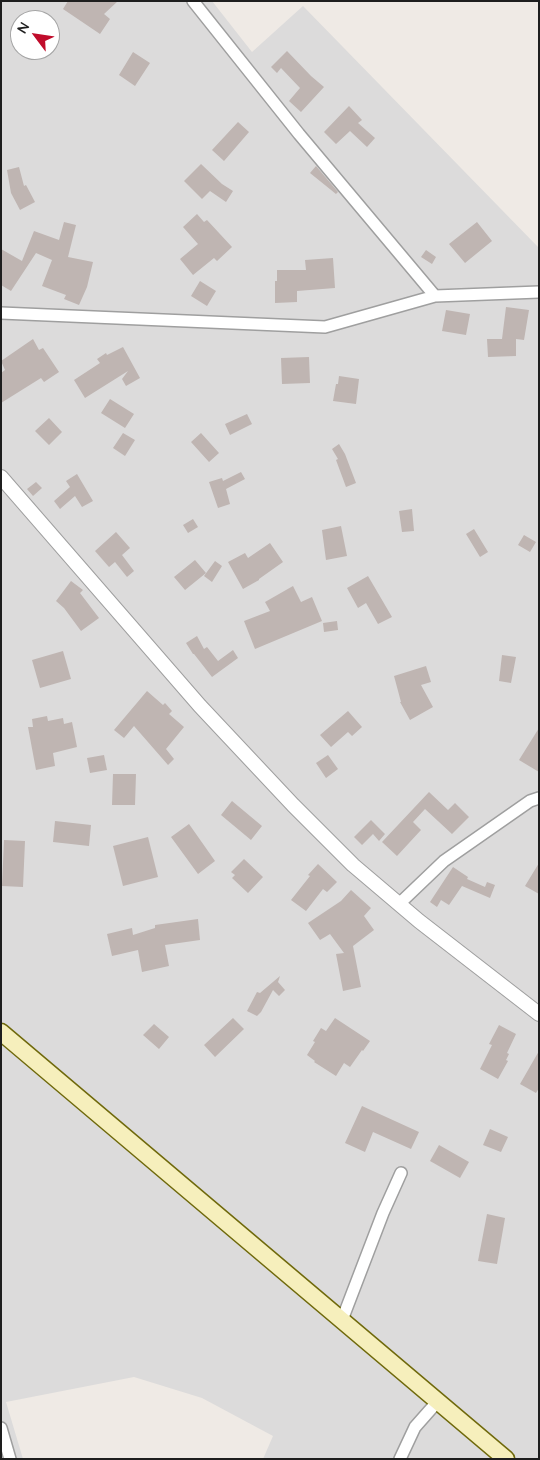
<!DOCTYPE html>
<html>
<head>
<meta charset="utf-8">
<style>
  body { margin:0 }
  #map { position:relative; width:540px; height:1460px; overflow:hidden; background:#efeae5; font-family:Quicksand,sans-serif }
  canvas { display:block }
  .frame { position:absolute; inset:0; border:2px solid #1e1e1e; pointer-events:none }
  .north { position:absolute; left:10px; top:10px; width:50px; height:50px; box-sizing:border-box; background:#fff; border:1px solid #a5a5a5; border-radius:50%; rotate:301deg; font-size:14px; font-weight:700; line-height:20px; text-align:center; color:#1e1e1e }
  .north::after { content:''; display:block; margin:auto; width:18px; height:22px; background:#c00c2b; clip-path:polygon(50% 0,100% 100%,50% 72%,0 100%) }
</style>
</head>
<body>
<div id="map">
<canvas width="540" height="1460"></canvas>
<div class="frame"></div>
<div class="north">N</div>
</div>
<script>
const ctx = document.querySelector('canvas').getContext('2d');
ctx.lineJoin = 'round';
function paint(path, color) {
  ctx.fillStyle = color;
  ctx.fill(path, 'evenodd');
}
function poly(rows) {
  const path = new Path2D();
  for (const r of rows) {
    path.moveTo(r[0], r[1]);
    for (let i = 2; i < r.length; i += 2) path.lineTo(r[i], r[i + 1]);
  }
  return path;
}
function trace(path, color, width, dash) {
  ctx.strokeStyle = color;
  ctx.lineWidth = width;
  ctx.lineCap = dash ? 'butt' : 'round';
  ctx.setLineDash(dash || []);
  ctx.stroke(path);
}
paint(poly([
  [1,1,212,1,252,52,303,6,539,248,539,1459,263,1459,273,1436,202,1398,134,1377,6,1402,23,1459,1,1459],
  [20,20,50,20,50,50,20,50]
]), '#dcdbdb');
paint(poly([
  [68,1,118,1,104,14,110,19,100,34,63,9],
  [287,51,311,76,324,87,301,112,289,101,300,88,281,68,277,73,271,67],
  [133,52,150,63,135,86,119,75],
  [349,106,362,120,358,123,375,138,367,147,350,131,336,144,324,132],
  [238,122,249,132,224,161,212,150],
  [201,164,222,184,233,191,226,202,210,191,202,199,184,181],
  [316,166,338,192,336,194,310,173],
  [19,167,24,186,26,185,35,202,20,210,11,193,7,170],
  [197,214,204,222,207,220,232,247,217,261,214,258,193,275,180,259,198,244,183,227],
  [64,222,76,225,68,257,93,262,87,287,79,305,64,299,66,295,42,286,52,260,36,253,11,291,1,285,1,249,22,261,34,231,59,240],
  [477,222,492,241,465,263,449,244],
  [426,250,436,257,432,264,421,257],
  [333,258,335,288,297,291,297,302,275,303,275,281,277,281,277,270,306,270,305,260],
  [200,281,216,291,207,306,191,296],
  [506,307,529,310,524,340,516,339,516,356,488,357,487,339,502,339],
  [446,310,470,314,466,335,442,331],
  [33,339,39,350,43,348,59,372,44,382,41,378,1,403,1,373,5,370,1,361],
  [123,347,140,378,126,386,122,379,128,371,85,398,74,380,100,363,97,359,106,353,107,355],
  [309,357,310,383,282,384,281,358],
  [339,376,359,379,356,404,333,401,336,384,338,384],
  [110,399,134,414,125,428,101,413],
  [247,414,252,424,230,435,225,424],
  [49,418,62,432,49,445,35,431],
  [123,433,135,440,125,456,113,448],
  [201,433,219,453,209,462,191,442],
  [339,444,345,454,356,483,346,487,336,460,338,459,332,449],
  [241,472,245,479,226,489,230,504,218,508,209,482,222,478,223,481],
  [77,474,93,501,82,507,75,496,60,509,54,501,70,487,66,481],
  [36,482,42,488,33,496,27,489],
  [412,509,414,531,402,532,399,511],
  [193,519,198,527,188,533,183,525],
  [341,526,347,556,326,560,322,530],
  [474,529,488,552,480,557,466,534],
  [116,532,130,548,122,555,134,571,127,577,115,562,109,567,95,551],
  [524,535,536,542,530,552,518,545],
  [270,543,283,562,259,579,259,580,243,589,228,562,245,553,248,558],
  [195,560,206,573,185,590,174,577],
  [215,561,222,566,212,582,204,576],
  [368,576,392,617,378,624,366,603,358,608,347,588],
  [71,581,83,590,80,593,99,618,81,631,64,608,56,601],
  [293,586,301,602,312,597,322,621,255,649,244,621,270,611,265,602],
  [337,621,338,630,324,632,323,623],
  [197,636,204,649,207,647,218,661,233,650,238,658,212,677,194,654,193,654,186,643],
  [63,651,71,679,40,688,32,660],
  [502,655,516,657,511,683,499,681],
  [426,666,431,682,421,685,433,707,410,720,400,702,401,702,394,676],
  [147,691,163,705,165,703,172,711,169,714,184,727,166,749,174,759,168,765,134,726,124,738,114,730],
  [348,711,362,727,352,736,348,732,331,747,320,735],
  [47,716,48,721,63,718,64,724,72,722,77,747,53,753,55,766,36,770,28,727,33,727,32,719],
  [539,728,539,772,519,760],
  [104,755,107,770,90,773,87,758],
  [328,755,338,769,326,778,316,763],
  [113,774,136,774,135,805,112,805],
  [429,792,448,810,455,803,469,817,452,834,425,809,413,822,421,830,397,856,382,842],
  [232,801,262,826,251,840,221,815],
  [371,820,385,834,379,841,373,834,362,845,354,837],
  [55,821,91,825,89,846,53,842],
  [189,824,215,861,198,874,171,837],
  [148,837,158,877,123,886,113,846],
  [4,840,25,841,23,887,2,886],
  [244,859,263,877,248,893,232,878,235,875,231,872],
  [539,863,539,894,525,886],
  [318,864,337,882,327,892,323,889,306,911,291,900,310,876,308,875],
  [453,867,468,877,467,879,485,887,487,882,495,885,490,898,462,886,449,905,441,900,437,907,430,902],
  [351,890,371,908,364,916,374,930,353,946,361,987,343,991,336,954,344,953,330,934,320,940,308,923,341,901],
  [198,919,200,940,165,945,169,966,142,972,138,950,112,956,107,934,132,928,133,935,155,928,155,925],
  [280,976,278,982,285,990,279,996,273,990,261,1012,257,1016,247,1011,257,992,260,993],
  [233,1018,244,1029,215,1057,204,1045],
  [335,1018,370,1041,363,1051,362,1050,350,1067,344,1063,336,1076,314,1062,315,1061,307,1055,315,1042,313,1041,321,1028,326,1031],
  [154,1024,169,1037,159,1049,143,1035],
  [499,1025,516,1034,507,1053,509,1054,506,1060,508,1061,498,1079,480,1069,492,1045,489,1044],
  [539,1051,539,1088,536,1093,520,1084],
  [362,1106,419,1132,411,1149,373,1132,365,1152,345,1143],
  [490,1129,508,1137,501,1152,483,1145],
  [439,1145,469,1162,460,1178,430,1161],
  [487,1214,505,1218,497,1264,478,1261]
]), '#bfb5b2');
const minor = poly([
  [193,1,299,134,435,296],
  [1,313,325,327,435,296,539,292],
  [399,904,444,861,530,801,539,798],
  [342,1320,383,1213,401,1173],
  [1,1428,10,1459],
  [400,1459,415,1427,438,1401]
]);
const tertiary = poly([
  [1,477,200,706,293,805,353,865,419,921,539,1014]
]);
const secondary = poly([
  [1,1032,506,1459]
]);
trace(minor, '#9f9f9f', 14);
trace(tertiary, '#9f9f9f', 16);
trace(secondary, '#6f690b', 19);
trace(minor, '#fff', 11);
trace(tertiary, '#fff', 14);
trace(secondary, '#f6efbc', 16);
</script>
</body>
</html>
